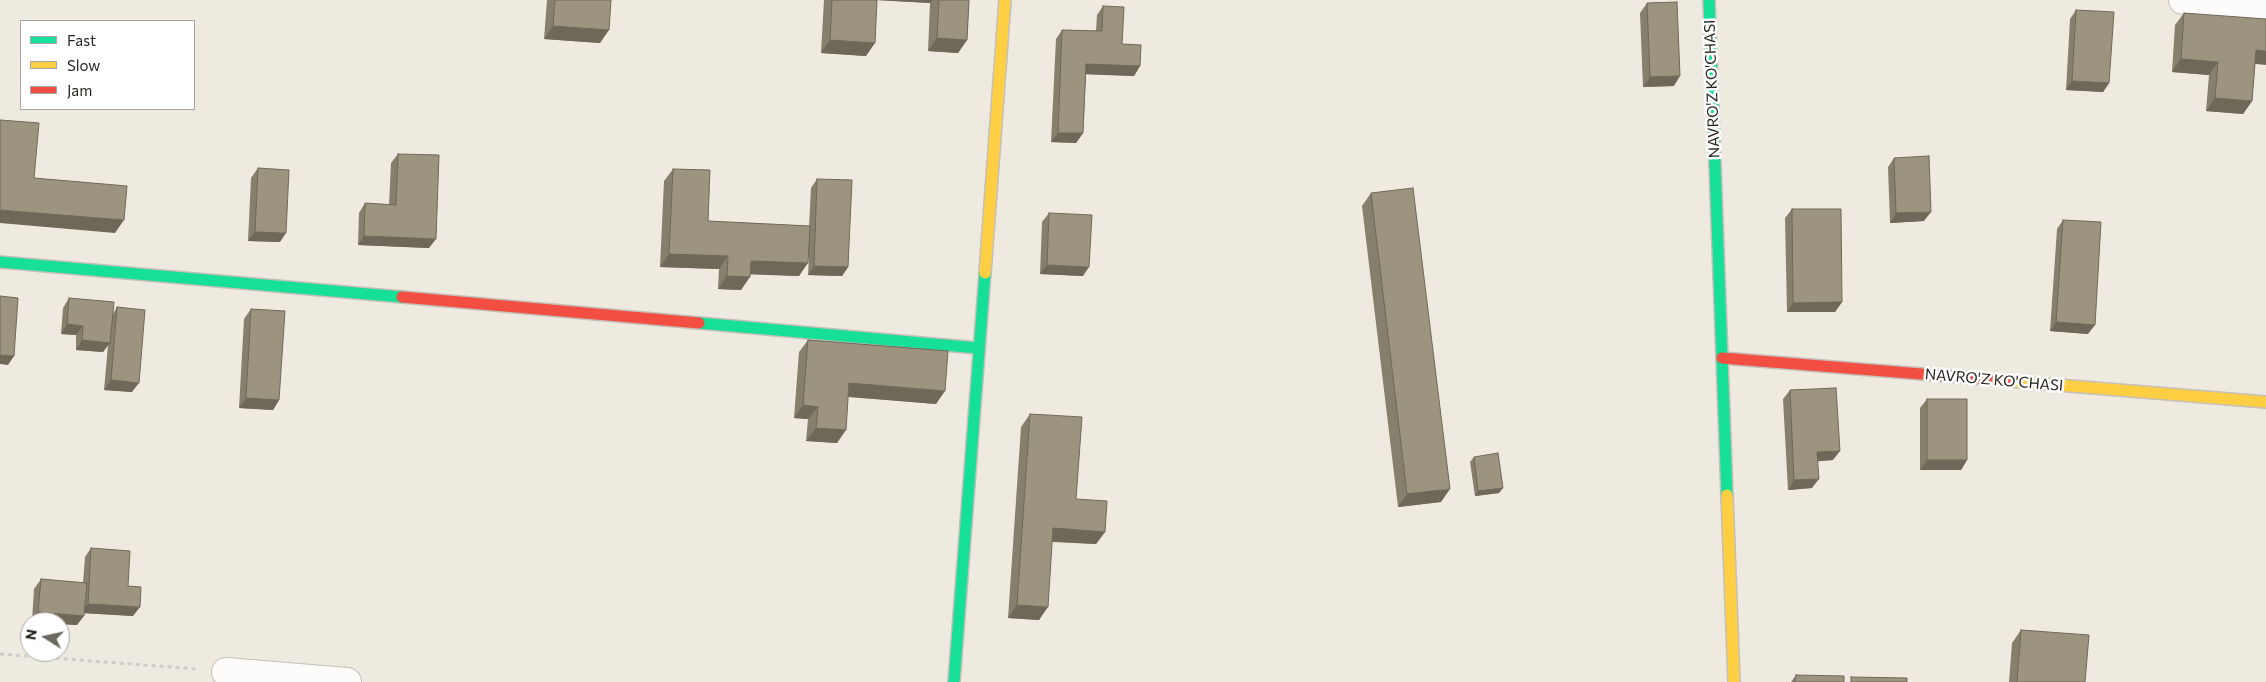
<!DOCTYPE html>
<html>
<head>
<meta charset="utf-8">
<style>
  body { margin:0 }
  #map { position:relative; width:2266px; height:682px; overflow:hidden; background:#efeae0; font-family:Commissioner,sans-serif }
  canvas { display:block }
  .legend { position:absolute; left:20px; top:20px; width:175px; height:90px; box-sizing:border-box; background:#fff; border:1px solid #a9a7a5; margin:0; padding:6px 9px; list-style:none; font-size:15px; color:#27241e }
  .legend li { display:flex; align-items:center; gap:10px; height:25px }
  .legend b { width:25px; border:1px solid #a9a7a5 }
  .north { position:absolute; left:20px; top:612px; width:50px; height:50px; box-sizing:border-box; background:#fff; border:1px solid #a9a7a5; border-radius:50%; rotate:280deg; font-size:14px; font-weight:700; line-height:20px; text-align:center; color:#27241e }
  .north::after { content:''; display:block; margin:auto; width:18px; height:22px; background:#6d6962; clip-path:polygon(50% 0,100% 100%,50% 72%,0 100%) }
</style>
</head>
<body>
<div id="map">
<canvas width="2266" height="682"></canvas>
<ul class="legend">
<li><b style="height:6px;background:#16e098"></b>Fast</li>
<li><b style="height:6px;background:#ffcf43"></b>Slow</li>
<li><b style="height:6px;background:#f24e42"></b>Jam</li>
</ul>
<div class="north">N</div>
</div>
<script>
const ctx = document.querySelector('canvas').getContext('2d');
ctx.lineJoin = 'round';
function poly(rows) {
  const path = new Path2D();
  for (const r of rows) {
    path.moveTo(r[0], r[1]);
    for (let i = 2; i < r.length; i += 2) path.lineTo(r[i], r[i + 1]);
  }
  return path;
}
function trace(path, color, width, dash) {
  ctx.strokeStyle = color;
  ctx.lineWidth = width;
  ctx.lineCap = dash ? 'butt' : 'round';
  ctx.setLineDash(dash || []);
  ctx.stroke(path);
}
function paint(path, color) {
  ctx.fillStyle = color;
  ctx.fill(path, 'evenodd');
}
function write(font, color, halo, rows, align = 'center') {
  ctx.font = font + ' Commissioner,sans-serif';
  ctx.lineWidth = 5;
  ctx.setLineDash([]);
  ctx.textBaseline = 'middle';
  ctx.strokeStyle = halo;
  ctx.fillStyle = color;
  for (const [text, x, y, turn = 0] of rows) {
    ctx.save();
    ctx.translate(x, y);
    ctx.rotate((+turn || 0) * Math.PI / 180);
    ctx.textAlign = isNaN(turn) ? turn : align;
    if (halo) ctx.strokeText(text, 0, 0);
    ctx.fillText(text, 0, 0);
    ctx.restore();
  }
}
const street = poly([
  [2183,0,2266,5],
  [226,672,347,682]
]);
const fast = poly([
  [1709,0,1727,495],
  [0,262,402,297],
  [699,323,978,348],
  [954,682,985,273]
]);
const slow = poly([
  [985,273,1005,0],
  [2009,381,2266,402],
  [1727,495,1734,682]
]);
const jam = poly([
  [402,297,699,323],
  [1722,358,2009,381]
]);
trace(street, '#c4bfb8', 30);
trace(fast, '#c4bfb8', 14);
trace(slow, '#c4bfb8', 14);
trace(jam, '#c4bfb8', 14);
trace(poly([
  [0,654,196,669]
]), '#cecbc9', 3, [4, 4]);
trace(street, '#fdfcfa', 28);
trace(fast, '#16e098', 11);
trace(slow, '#ffcf43', 11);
trace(jam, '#f24e42', 11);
paint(poly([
  [547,0,611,0,600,43,544,39],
  [824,0,969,0,967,40,958,53,928,51,930,3,877,0,866,56,821,53],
  [1647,3,1674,86,1643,87,1640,13],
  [1103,6,1122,44,1140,66,1134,76,1086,74,1083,133,1076,143,1051,142,1056,39,1062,30,1096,31,1097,15],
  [2076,10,2109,83,2103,92,2066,90,2070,19],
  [2184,13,2255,64,2252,101,2243,114,2206,111,2209,75,2172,72,2175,25],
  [398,154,429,248,358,245,359,213,365,203,389,205,391,163],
  [1894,158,1924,221,1890,223,1888,167],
  [258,168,280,242,248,241,251,178],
  [673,169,708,221,809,226,811,188,817,179,848,267,842,276,808,275,809,256,799,276,751,274,741,290,718,289,719,269,660,267,664,181],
  [1371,193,1441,502,1398,507,1362,206],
  [1792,209,1842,302,1835,312,1787,312,1785,218],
  [1049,213,1083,276,1040,274,1042,222],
  [2063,220,2088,334,2050,331,2057,229],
  [69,298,113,314,117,307,132,392,104,390,108,345,103,352,76,350,76,335,61,334,63,308],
  [251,309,279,400,273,410,239,408,244,319],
  [808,340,936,404,848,397,837,443,806,441,808,419,794,418,799,352],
  [1790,390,1833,460,1817,461,1812,488,1788,490,1783,399],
  [1927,399,1967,460,1961,470,1920,470,1920,408],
  [1030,414,1076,499,1105,532,1096,544,1052,542,1039,620,1008,618,1021,427],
  [1474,457,1499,493,1475,496,1470,462],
  [91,548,128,586,133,616,84,613,77,625,60,624,60,622,32,621,34,589,41,579,83,583,85,557],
  [2021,630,2085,682,2009,682,2012,643],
  [1796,675,1844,682,1791,682]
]), '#877f6d');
paint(poly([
  [875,0,933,0,930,3],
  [553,26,609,30,600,43,544,39],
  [937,38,967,40,958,53,928,51],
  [830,40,875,43,866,56,821,53],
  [2256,50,2266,51,2266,65,2247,63],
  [2181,59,2218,62,2209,75,2172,72],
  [1086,64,1140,66,1134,76,1079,74],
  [1680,76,1674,86,1643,87,1650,77],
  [2072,81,2109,83,2103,92,2066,90],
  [2215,98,2252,101,2243,114,2206,111],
  [1058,133,1083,133,1076,143,1051,142],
  [0,210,124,220,115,233,0,223],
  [1931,212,1924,221,1890,223,1896,213],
  [255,232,286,233,280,242,248,241],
  [364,236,436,239,429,248,358,245],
  [669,254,728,256,719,269,660,267],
  [751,261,808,263,799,276,742,274],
  [1047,265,1089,267,1083,276,1040,274],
  [814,266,848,267,842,276,808,275],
  [727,276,750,277,741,290,718,289],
  [1842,302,1835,312,1787,312,1793,303],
  [2056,322,2095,325,2088,334,2050,331],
  [67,324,83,326,76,335,61,334],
  [82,340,110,343,103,352,76,350],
  [0,355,14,356,8,365,0,364],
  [111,380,139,383,132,392,104,390],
  [849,383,945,391,936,404,840,396],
  [246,398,279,400,273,410,239,408],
  [803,405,818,407,808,419,794,418],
  [816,428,846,430,837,443,806,441],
  [1840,451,1833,460,1810,462,1817,452],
  [1927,460,1967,460,1961,470,1920,470],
  [1819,479,1812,488,1788,490,1794,480],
  [1503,488,1499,493,1475,496,1478,491],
  [1450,489,1441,502,1398,507,1407,494],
  [1053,528,1105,532,1096,544,1044,541],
  [88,604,140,607,133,616,81,613],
  [1017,605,1048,607,1039,620,1008,618],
  [38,612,84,616,77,625,60,624,60,622,32,621]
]), '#6e6859');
const building = poly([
  [555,0,611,0,609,30,553,26,555,0],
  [832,0,877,0,875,43,830,40,832,0],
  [939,0,969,0,967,40,937,38,939,0],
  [1677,2,1680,76,1650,77,1647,3,1677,2],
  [1103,6,1124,7,1122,44,1141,45,1140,66,1086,64,1083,133,1058,133,1062,30,1102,31,1103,6],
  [2076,10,2114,12,2109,83,2072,81,2076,10],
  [2184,13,2266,19,2266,51,2256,50,2252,101,2215,98,2218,62,2181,59,2184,13],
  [0,120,39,123,34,178,127,186,124,220,0,210,0,120],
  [398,154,439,155,436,239,364,236,365,203,396,205,398,154],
  [1929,156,1931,212,1896,213,1894,158,1929,156],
  [258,168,289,170,286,233,255,232,258,168],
  [673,169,710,170,708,221,810,226,808,263,751,261,750,277,727,276,728,256,669,254,673,169],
  [817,179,852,180,848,267,814,266,817,179],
  [1413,188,1450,489,1407,494,1371,193,1413,188],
  [1792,209,1841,209,1842,302,1793,303,1792,209],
  [1049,213,1092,215,1089,267,1047,265,1049,213],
  [2063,220,2101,222,2095,325,2056,322,2063,220],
  [0,296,18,298,14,356,0,355,0,296],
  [69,298,114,302,110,343,82,340,83,326,67,324,69,298],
  [117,307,145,310,139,383,111,380,117,307],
  [251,309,285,311,279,400,246,398,251,309],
  [808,340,948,351,945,391,849,383,846,430,816,428,818,407,803,405,808,340],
  [1836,388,1840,451,1817,452,1819,479,1794,480,1790,390,1836,388],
  [1927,399,1967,399,1967,460,1927,460,1927,399],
  [1030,414,1082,417,1076,499,1107,501,1105,532,1053,528,1048,607,1017,605,1030,414],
  [1498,453,1503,488,1478,491,1474,457,1498,453],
  [91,548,130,551,128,586,141,587,140,607,88,604,91,548],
  [41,579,87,583,84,616,38,612,41,579],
  [2021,630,2089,635,2085,682,2017,682,2021,630],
  [1796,675,1844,676,1844,682,1795,682,1796,675],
  [1851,677,1907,678,1907,682,1851,682,1851,677]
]);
paint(building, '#9d947f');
trace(building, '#6e6859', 1);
write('15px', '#27241e', '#fff', [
  ["NAVRO'Z KO'CHASI",1712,89,-92],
  ["NAVRO'Z KO'CHASI",1994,380,5]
]);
</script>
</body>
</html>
